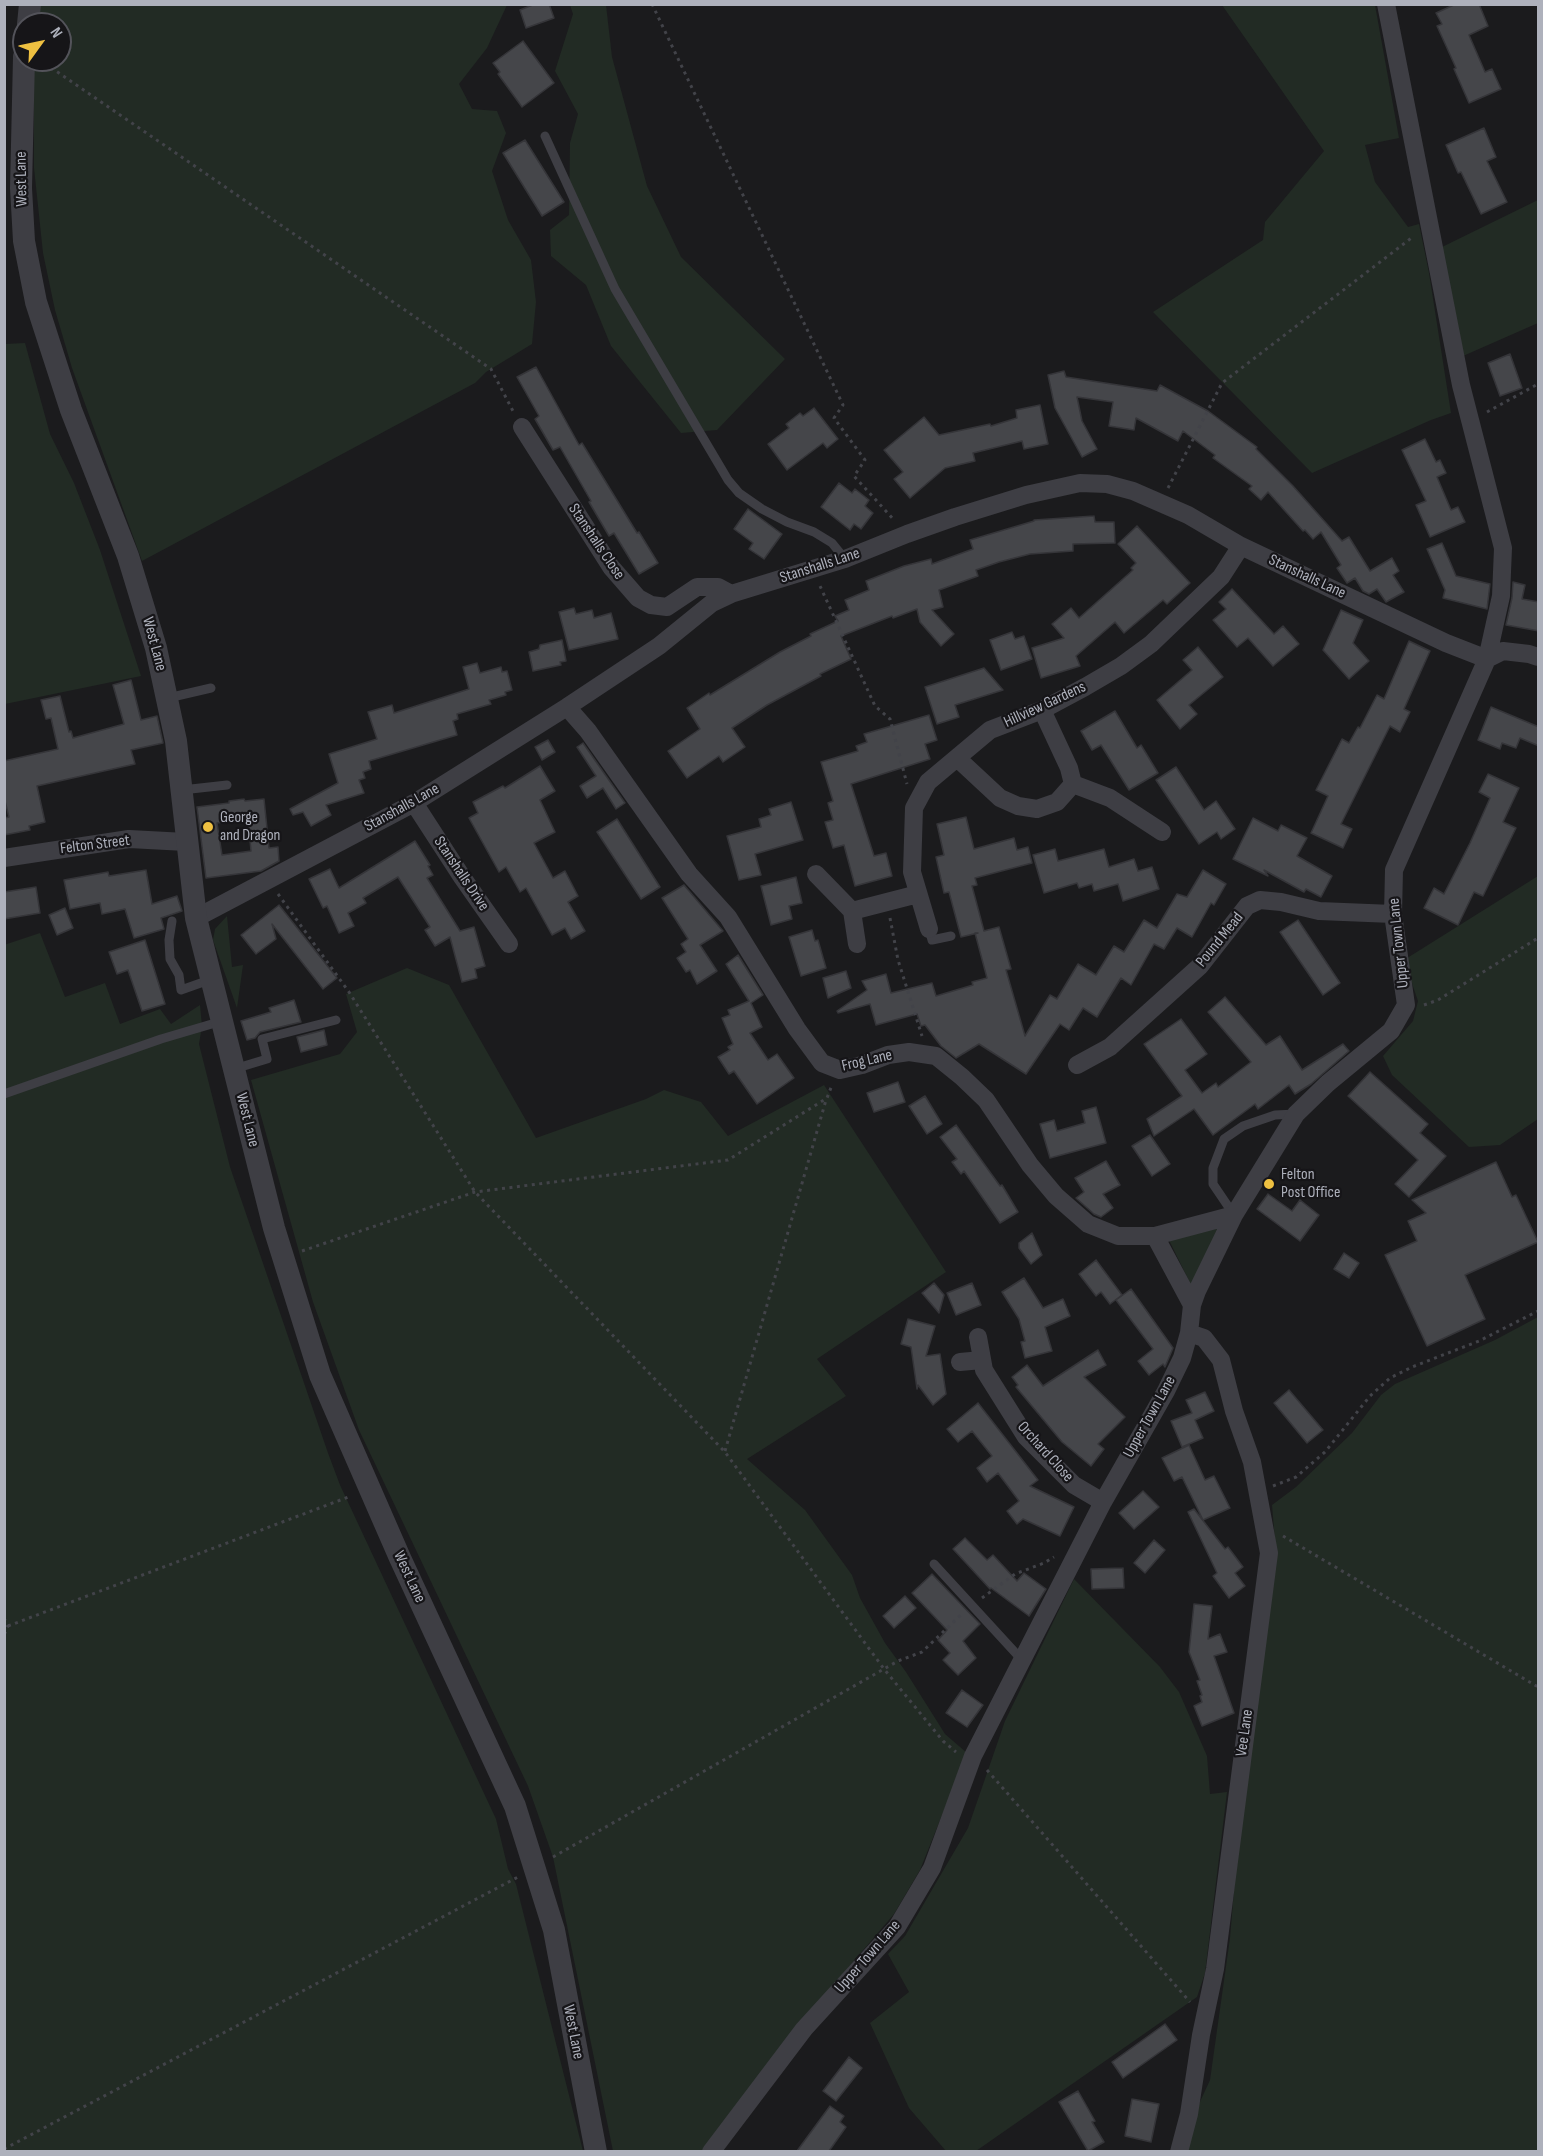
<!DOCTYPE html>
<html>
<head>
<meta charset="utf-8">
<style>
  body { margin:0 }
  #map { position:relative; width:1543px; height:2156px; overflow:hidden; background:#1b1b1d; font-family:"Sofia Sans Condensed",sans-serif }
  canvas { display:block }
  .frame { position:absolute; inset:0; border:6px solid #aeb1bc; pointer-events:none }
  .north { position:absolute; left:12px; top:12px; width:60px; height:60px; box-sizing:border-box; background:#161518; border:2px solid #53535a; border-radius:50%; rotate:57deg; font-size:16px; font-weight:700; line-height:24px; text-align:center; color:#aeb1bc }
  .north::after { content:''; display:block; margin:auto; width:21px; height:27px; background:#eec041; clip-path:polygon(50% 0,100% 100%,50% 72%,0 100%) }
</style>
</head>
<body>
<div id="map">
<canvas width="1543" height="2156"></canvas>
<div class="frame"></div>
<div class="north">N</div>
</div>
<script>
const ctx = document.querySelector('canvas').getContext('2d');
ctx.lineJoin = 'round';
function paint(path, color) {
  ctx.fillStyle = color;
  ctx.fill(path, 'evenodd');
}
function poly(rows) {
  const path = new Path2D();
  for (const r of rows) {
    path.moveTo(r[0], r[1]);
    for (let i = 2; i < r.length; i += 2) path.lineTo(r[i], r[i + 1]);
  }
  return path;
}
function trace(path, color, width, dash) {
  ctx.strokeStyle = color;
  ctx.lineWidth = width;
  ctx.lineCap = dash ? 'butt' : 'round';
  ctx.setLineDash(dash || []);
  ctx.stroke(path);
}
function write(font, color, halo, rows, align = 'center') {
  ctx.font = font + ' "Sofia Sans Condensed",sans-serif';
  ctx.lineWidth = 4.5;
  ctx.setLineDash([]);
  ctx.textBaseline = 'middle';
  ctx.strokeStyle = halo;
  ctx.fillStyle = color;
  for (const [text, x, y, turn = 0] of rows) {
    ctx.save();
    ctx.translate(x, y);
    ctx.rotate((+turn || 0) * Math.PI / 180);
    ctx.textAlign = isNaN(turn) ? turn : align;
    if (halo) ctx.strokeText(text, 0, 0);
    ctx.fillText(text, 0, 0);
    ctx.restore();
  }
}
paint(poly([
  [40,5,507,5,487,48,459,84,472,109,497,111,506,133,492,171,508,220,531,260,536,302,532,344,486,372,475,383,142,561,72,368,55,310,43,253,34,168,34,60,60,60,60,24,38,24],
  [570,5,606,5,612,57,647,186,681,257,785,359,717,430,681,433,611,346,586,285,551,256,550,230,569,215,570,143,578,114,555,71,573,14],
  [1222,5,1375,5,1399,138,1365,145,1375,182,1408,227,1419,224,1429,273,1451,413,1431,420,1312,473,1153,312,1263,240,1265,222,1324,151],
  [1538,200,1538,323,1463,356,1442,247],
  [25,343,50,434,74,483,100,550,141,676,5,704,5,344],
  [1538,876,1538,1119,1500,1145,1469,1147,1392,1075,1383,1056,1413,1021,1418,1001,1404,960],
  [227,916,232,967,243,965,237,1008,213,940,215,929],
  [40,933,65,997,105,983,120,1024,160,1009,171,1024,200,1005,202,1026,199,1044,230,1167,328,1453,340,1485,496,1819,508,1869,516,1884,583,2151,5,2151,4,945],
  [407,968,449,985,536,1138,646,1099,664,1090,701,1102,728,1136,824,1085,946,1272,817,1359,846,1396,747,1459,805,1510,852,1575,860,1598,885,1643,906,1672,945,1734,967,1753,920,1870,894,1914,795,2030,702,2151,613,2151,553,1857,528,1786,359,1430,313,1302,251,1080,340,1054,357,1032,346,994],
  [1222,1227,1191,1285,1167,1236],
  [1538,1317,1538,2151,1187,2152,1199,2104,1210,2080,1230,1938,1241,1807,1276,1553,1272,1505,1296,1487,1352,1433,1381,1395,1395,1384,1495,1340],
  [1074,1579,1160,1667,1179,1692,1207,1756,1210,1794,1227,1792,1205,1973,1197,1997,976,2151,946,2151,909,2108,870,2023,909,1992,888,1954,905,1936,968,1828,1005,1721]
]), '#222b24');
const building = poly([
  [535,4,549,4,554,18,526,28,520,10,535,4],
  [1456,4,1479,4,1488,26,1469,35,1485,72,1492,69,1501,89,1469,103,1454,69,1456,68,1437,26,1442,24,1436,13,1456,4],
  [523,41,554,83,522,107,498,74,500,72,493,63,523,41],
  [1484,128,1496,157,1487,161,1507,202,1481,214,1461,172,1458,173,1446,145,1484,128],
  [525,140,564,202,542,216,503,153,525,140],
  [1510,354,1522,388,1500,396,1488,363,1510,354],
  [536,367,579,445,582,443,637,533,639,532,658,563,639,574,614,533,609,536,589,502,591,501,560,447,553,450,535,419,539,416,517,377,536,367],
  [1064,371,1066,377,1157,391,1160,385,1208,411,1257,447,1256,449,1293,486,1342,541,1349,537,1370,571,1392,558,1399,571,1393,575,1404,592,1386,602,1377,589,1369,594,1363,591,1355,578,1347,583,1337,568,1341,565,1321,532,1313,539,1305,530,1303,531,1268,492,1261,500,1249,489,1252,486,1213,458,1215,455,1183,431,1178,441,1136,418,1134,430,1109,426,1113,402,1077,397,1082,421,1097,449,1082,457,1055,408,1048,375,1064,371],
  [1040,405,1048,444,1024,449,1022,441,973,453,975,461,945,468,910,498,894,479,903,472,884,450,924,417,939,435,990,424,991,426,1017,418,1016,410,1040,405],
  [814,408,838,439,827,448,823,443,787,470,768,444,789,428,786,424,800,413,803,416,814,408],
  [1425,439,1436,462,1440,460,1446,473,1437,477,1451,510,1458,507,1465,522,1430,537,1416,505,1426,501,1402,450,1425,439],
  [839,483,852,493,855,489,869,500,865,506,873,513,861,529,854,524,850,530,821,507,839,483],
  [748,509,782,534,764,559,749,549,753,543,734,529,748,509],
  [1094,516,1095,522,1114,522,1115,543,1073,544,1073,551,1030,554,999,562,976,570,978,576,939,590,943,607,932,610,954,634,941,646,920,622,917,609,893,618,892,616,841,636,851,659,820,674,821,676,767,705,732,728,745,747,723,762,719,756,687,778,668,751,700,729,687,708,709,693,710,695,780,652,811,636,810,634,838,621,835,616,849,610,845,600,869,590,866,581,904,566,931,559,932,564,973,549,970,540,1034,521,1034,520,1094,516],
  [1137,526,1190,583,1167,604,1163,600,1124,633,1115,622,1076,656,1080,666,1041,678,1032,648,1064,638,1052,624,1071,608,1079,618,1133,570,1131,568,1136,563,1118,544,1137,526],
  [1442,543,1456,576,1490,584,1487,609,1443,598,1445,590,1427,549,1442,543],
  [1513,582,1525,585,1522,599,1539,602,1539,631,1506,625,1512,598,1513,582],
  [1232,589,1274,634,1283,626,1299,644,1273,666,1248,638,1237,647,1213,620,1226,609,1219,602,1232,589],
  [574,608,576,614,592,610,594,618,611,613,618,639,569,650,559,612,574,608],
  [1341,610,1363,620,1353,643,1369,661,1349,679,1323,650,1341,610],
  [1012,632,1015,639,1024,636,1032,659,1001,670,990,640,1012,632],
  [562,640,566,661,560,662,561,665,533,671,529,652,539,649,540,645,562,640],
  [1409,641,1430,651,1404,709,1410,712,1400,732,1390,726,1341,824,1352,829,1343,848,1311,833,1328,796,1316,790,1342,739,1349,743,1358,727,1360,728,1377,695,1384,699,1409,641],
  [1198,647,1223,677,1189,705,1197,714,1180,729,1157,700,1192,670,1183,660,1198,647],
  [477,663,480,673,501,667,502,672,507,671,512,690,505,692,506,695,489,700,491,704,457,714,458,719,453,721,457,735,369,761,371,769,363,772,365,778,359,780,364,793,326,805,331,815,311,826,303,812,293,815,290,809,338,783,329,754,377,739,368,712,392,705,394,713,469,689,463,667,477,663],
  [984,668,1003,690,955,705,959,717,937,724,925,687,984,668],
  [131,680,141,720,157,716,163,743,131,750,135,764,37,786,45,822,29,826,30,830,4,835,4,818,9,817,4,797,4,761,58,749,51,718,46,719,41,700,60,696,69,732,71,731,73,738,124,724,113,685,131,680],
  [1491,707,1539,727,1539,746,1520,738,1516,748,1502,743,1500,749,1478,740,1491,707],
  [1115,711,1137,748,1141,745,1158,773,1129,790,1101,745,1092,750,1081,731,1115,711],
  [929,715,937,740,925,744,930,759,851,784,874,856,886,853,892,876,855,886,844,845,833,848,825,822,833,820,828,803,833,801,821,762,858,751,856,746,867,742,864,734,929,715],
  [548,740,555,752,542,760,535,747,548,740],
  [583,743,625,803,616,809,603,788,587,798,580,786,596,776,577,747,583,743],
  [540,766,555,791,540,800,555,832,534,843,553,878,565,871,578,896,568,902,585,931,571,939,565,928,552,935,526,888,520,892,506,867,499,872,469,818,478,813,473,802,503,786,505,788,540,766],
  [1176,767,1204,810,1216,801,1235,829,1221,839,1217,832,1199,844,1156,780,1176,767],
  [1488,774,1519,788,1503,822,1516,828,1483,896,1474,892,1458,925,1424,908,1434,888,1444,894,1470,843,1490,798,1479,792,1488,774],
  [244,799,245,801,264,799,269,848,278,847,279,861,261,871,206,878,197,807,229,803,229,801,244,799],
  [248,818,251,851,222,855,217,823,248,818],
  [791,802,803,840,755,854,761,875,739,880,727,836,761,827,759,819,771,815,769,809,791,802],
  [966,817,974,849,1014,838,1017,850,1028,847,1032,863,975,878,977,885,972,886,984,931,999,927,1011,969,1006,970,1025,1036,1050,995,1057,999,1078,964,1096,975,1114,946,1124,952,1144,920,1157,928,1177,894,1187,897,1203,870,1226,884,1214,905,1211,903,1192,937,1177,928,1164,949,1154,944,1131,985,1121,978,1097,1017,1083,1008,1069,1030,1060,1024,1026,1074,979,1044,956,1058,941,1046,925,1025,921,1026,917,1014,876,1025,870,1004,838,1013,837,1011,867,990,862,981,886,974,891,993,932,983,936,996,973,985,972,982,987,978,975,933,978,933,961,937,949,892,944,893,936,857,944,855,937,824,966,817],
  [1253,818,1278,831,1281,825,1307,838,1297,856,1332,876,1321,897,1306,889,1304,892,1264,870,1268,876,1233,859,1253,818],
  [617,819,660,887,641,899,597,832,617,819],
  [415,841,430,865,428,866,433,875,427,878,460,931,474,927,485,966,475,969,477,978,462,982,450,937,435,946,425,930,430,927,398,877,363,898,366,903,348,913,354,926,339,933,327,906,323,908,309,879,330,869,339,888,415,841],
  [1055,849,1058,861,1104,849,1109,867,1134,859,1138,871,1152,867,1159,889,1123,901,1118,884,1094,891,1092,884,1079,888,1077,883,1044,893,1033,855,1055,849],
  [146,870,152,904,177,896,182,911,161,918,164,929,134,938,125,909,102,914,100,903,70,909,64,880,108,872,109,876,146,870],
  [796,877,802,903,789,906,792,919,771,925,761,886,796,877],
  [684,885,723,931,700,945,717,971,697,984,690,970,686,972,677,958,686,952,681,944,688,939,662,898,684,885],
  [36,887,40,913,4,919,4,892,36,887],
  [279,905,337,978,323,989,272,924,276,939,256,954,241,935,279,905],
  [65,908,73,928,57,935,49,915,65,908],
  [1298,920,1340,983,1323,995,1280,932,1298,920],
  [812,930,815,941,818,940,826,968,801,976,789,937,812,930],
  [145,940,165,1004,142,1011,128,970,117,974,109,952,145,940],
  [738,955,763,995,751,1003,762,1027,750,1033,768,1060,777,1054,794,1078,757,1104,734,1071,729,1074,718,1057,730,1050,728,1047,733,1044,722,1018,730,1015,728,1010,749,1001,726,964,738,955],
  [846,971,851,988,828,998,823,978,846,971],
  [1225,997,1266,1045,1280,1036,1302,1070,1343,1044,1349,1051,1311,1084,1295,1094,1289,1085,1258,1109,1255,1104,1213,1135,1194,1109,1154,1136,1147,1119,1182,1096,1144,1044,1181,1019,1207,1054,1185,1070,1202,1093,1216,1083,1218,1087,1251,1062,1208,1012,1225,997],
  [294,1000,301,1022,260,1032,255,1038,247,1040,241,1021,271,1012,269,1008,294,1000],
  [324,1030,327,1045,301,1052,297,1037,324,1030],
  [1370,1072,1428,1124,1420,1133,1446,1156,1409,1197,1395,1184,1418,1160,1348,1096,1370,1072],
  [898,1082,905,1102,874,1112,867,1093,898,1082],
  [925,1096,942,1124,927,1134,909,1106,925,1096],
  [1096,1107,1106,1143,1050,1158,1040,1124,1054,1120,1057,1131,1085,1123,1082,1111,1096,1107],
  [956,1125,1000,1186,1002,1185,1018,1212,1000,1223,964,1171,961,1174,952,1162,957,1159,940,1137,956,1125],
  [1150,1135,1170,1164,1152,1176,1132,1146,1150,1135],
  [1106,1161,1120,1185,1103,1194,1113,1208,1101,1217,1094,1214,1076,1198,1084,1192,1075,1178,1106,1161],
  [1496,1162,1512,1197,1516,1195,1538,1242,1465,1275,1485,1319,1427,1346,1385,1255,1417,1241,1408,1221,1426,1213,1412,1200,1496,1162],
  [1268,1194,1292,1211,1300,1200,1319,1215,1300,1241,1257,1209,1268,1194],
  [1032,1233,1042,1255,1031,1264,1019,1248,1019,1243,1032,1233],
  [1344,1253,1359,1263,1349,1278,1334,1269,1344,1253],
  [1096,1260,1122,1295,1110,1304,1101,1292,1096,1296,1079,1274,1096,1260],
  [1024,1278,1043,1308,1063,1299,1070,1316,1045,1327,1052,1351,1025,1358,1021,1342,1025,1341,1019,1319,1002,1292,1024,1278],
  [934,1283,944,1295,939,1313,922,1293,934,1283],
  [972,1283,981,1305,956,1315,947,1293,972,1283],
  [1131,1289,1173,1348,1165,1367,1163,1364,1149,1375,1138,1361,1153,1349,1116,1300,1131,1289],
  [908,1319,935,1326,926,1356,940,1354,946,1394,933,1405,918,1385,917,1389,911,1347,901,1344,908,1319],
  [1098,1350,1106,1365,1084,1377,1125,1417,1098,1444,1104,1449,1091,1466,1062,1442,1016,1387,1018,1385,1012,1377,1027,1365,1043,1386,1098,1350],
  [1289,1390,1323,1430,1307,1443,1274,1403,1289,1390],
  [1205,1392,1214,1411,1195,1420,1203,1438,1182,1447,1171,1421,1192,1413,1186,1400,1205,1392],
  [978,1403,1038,1480,1030,1486,1074,1507,1060,1536,1023,1519,1017,1524,1007,1511,1019,1501,998,1473,987,1482,977,1468,992,1456,972,1431,958,1442,947,1429,978,1403],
  [1189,1445,1205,1480,1214,1476,1230,1508,1203,1520,1182,1477,1174,1481,1162,1458,1189,1445],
  [1143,1491,1159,1507,1134,1529,1119,1513,1143,1491],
  [1194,1509,1225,1549,1228,1547,1243,1567,1235,1573,1245,1586,1229,1598,1213,1576,1217,1573,1188,1512,1194,1509],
  [965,1538,987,1560,993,1555,1017,1581,1024,1573,1046,1589,1029,1616,991,1588,990,1589,953,1549,965,1538],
  [1154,1540,1165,1550,1145,1573,1134,1563,1154,1540],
  [1123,1568,1124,1588,1092,1589,1091,1569,1123,1568],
  [932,1574,980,1624,963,1641,976,1658,958,1675,943,1660,950,1653,938,1640,947,1630,912,1593,932,1574],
  [905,1596,916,1608,894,1628,883,1616,905,1596],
  [1194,1604,1212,1606,1208,1639,1220,1634,1227,1652,1214,1656,1234,1713,1202,1726,1194,1706,1202,1702,1200,1696,1202,1695,1197,1681,1200,1680,1189,1652,1194,1604],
  [962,1690,983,1705,967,1727,946,1713,962,1690],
  [1165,2024,1177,2040,1123,2078,1112,2062,1165,2024],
  [849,2057,862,2068,836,2101,823,2091,849,2057],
  [1078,2091,1095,2121,1092,2122,1104,2142,1088,2151,1059,2102,1078,2091],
  [1132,2099,1159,2104,1151,2142,1125,2136,1132,2099],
  [830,2106,844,2116,840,2122,846,2127,829,2151,797,2151,830,2106]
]);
paint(building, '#45464a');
trace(building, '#353539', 1.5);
trace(poly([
  [652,4,843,405,834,418,865,460,854,476,895,521],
  [43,69,53,69,491,369,514,413],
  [1487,412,1538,384],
  [1168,488,1222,383,1414,236],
  [820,586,875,706,890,719,907,784],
  [278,894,349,992,475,1192,725,1452,884,1669,943,1741,956,1752],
  [890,918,898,960,922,1036],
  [1424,1005,1438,1000,1538,938],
  [302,1251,475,1192,728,1160,827,1098,832,1085],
  [725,1451,826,1100],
  [1273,1486,1296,1477,1325,1452,1370,1396,1390,1378,1412,1367,1479,1341,1538,1311],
  [1283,1536,1538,1687],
  [982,1598,1015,1574,1044,1563,1054,1557],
  [4,1618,8,1626,4,1635],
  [8,1626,351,1496],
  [987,1770,1190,2002],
  [553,1857,898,1661,922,1652,963,1613],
  [4,2149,518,1877]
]), '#424349', 3, [3, 4.5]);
trace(poly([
  [545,136,615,289,728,480,739,493,762,509,787,522,814,532,832,543,845,559],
  [168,698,211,688],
  [182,790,227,785],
  [172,921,169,940,170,959,179,975,181,990,212,979],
  [929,929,932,940,951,936],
  [234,1069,267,1059,262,1039,336,1020],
  [4,1094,161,1039,222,1021],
  [1234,1215,1213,1184,1213,1168,1224,1139,1243,1126,1275,1115,1296,1114],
  [934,1564,1022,1660]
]), '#3e3e44', 9);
trace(poly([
  [522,427,611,567,638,598,651,605,667,607,697,587,718,587,731,594],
  [1487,659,1503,651,1529,654,1538,657],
  [567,707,588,731,689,874,728,917,797,1029,822,1063,840,1070,862,1065,888,1055,909,1052,936,1056,962,1077,986,1100,1030,1165,1056,1196,1088,1224,1118,1236,1155,1236,1234,1215],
  [1042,710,1069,768,1073,784,1110,798,1162,832],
  [957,758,1000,798,1018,806,1037,809,1057,802,1073,784],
  [414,803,462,877,509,944],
  [4,858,129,839,186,842],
  [816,874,852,911,857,944],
  [852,911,918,894],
  [196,918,414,803,567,707,659,646,712,603,731,594,845,559,907,534,955,517,1026,495,1080,483,1107,484,1133,491,1188,515,1241,546,1446,643,1487,659],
  [929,929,912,872,914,808,928,782,990,730,1042,710,1085,687,1121,666,1151,644,1221,577,1241,546],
  [1077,1065,1110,1047,1200,966,1247,906,1260,900,1281,902,1319,911,1393,914],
  [1155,1236,1192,1305],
  [978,1337,984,1370,1026,1437,1074,1485,1103,1502],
  [960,1362,982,1360],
  [711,2152,804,2029,897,1927,932,1868,973,1756,1103,1502,1166,1391,1182,1358,1189,1333,1192,1305,1197,1291,1234,1215,1296,1114,1328,1083,1391,1031,1406,1005,1393,914,1394,870,1487,659,1501,596,1503,548,1461,385,1386,4],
  [1179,2152,1189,2114,1201,2035,1215,1969,1269,1553,1252,1462,1234,1411,1221,1360,1204,1338,1189,1333]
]), '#3e3e44', 18);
trace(poly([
  [28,24,30,4],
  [24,57,21,188,24,241,36,302,71,410,128,556,156,648,176,741,196,918,274,1228,320,1375,400,1558,515,1806,554,1930,596,2152]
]), '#3e3e44', 22);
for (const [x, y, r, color] of [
  [208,827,6,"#eec041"],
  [1269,1184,6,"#eec041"]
]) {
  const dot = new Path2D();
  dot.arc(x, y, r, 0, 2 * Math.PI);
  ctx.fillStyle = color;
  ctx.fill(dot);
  trace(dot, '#161518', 2);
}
write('16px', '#aeb1bc', '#161518', [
  ["West Lane",22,179,-91],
  ["Stanshalls Close",596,542,56],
  ["Stanshalls Lane",820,566,-18],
  ["Stanshalls Lane",1307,577,25],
  ["West Lane",154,644,75],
  ["Hillview Gardens",1045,705,-25],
  ["Stanshalls Lane",402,808,-29],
  ["Felton Street",95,845,-7],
  ["Stanshalls Drive",461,874,56],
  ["Pound Mead",1220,940,-51],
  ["Upper Town Lane",1399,943,-96],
  ["Frog Lane",867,1061,-13],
  ["West Lane",247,1120,76],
  ["Upper Town Lane",1150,1417,-61],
  ["Orchard Close",1045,1452,48],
  ["West Lane",409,1577,65],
  ["Vee Lane",1245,1733,-82],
  ["Upper Town Lane",868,1957,-49],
  ["West Lane",573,2032,79]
]);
write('16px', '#aeb1bc', '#161518', [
  ["George",220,818],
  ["and Dragon",220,836],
  ["Felton",1281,1175],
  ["Post Office",1281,1193]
], 'left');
</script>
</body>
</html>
